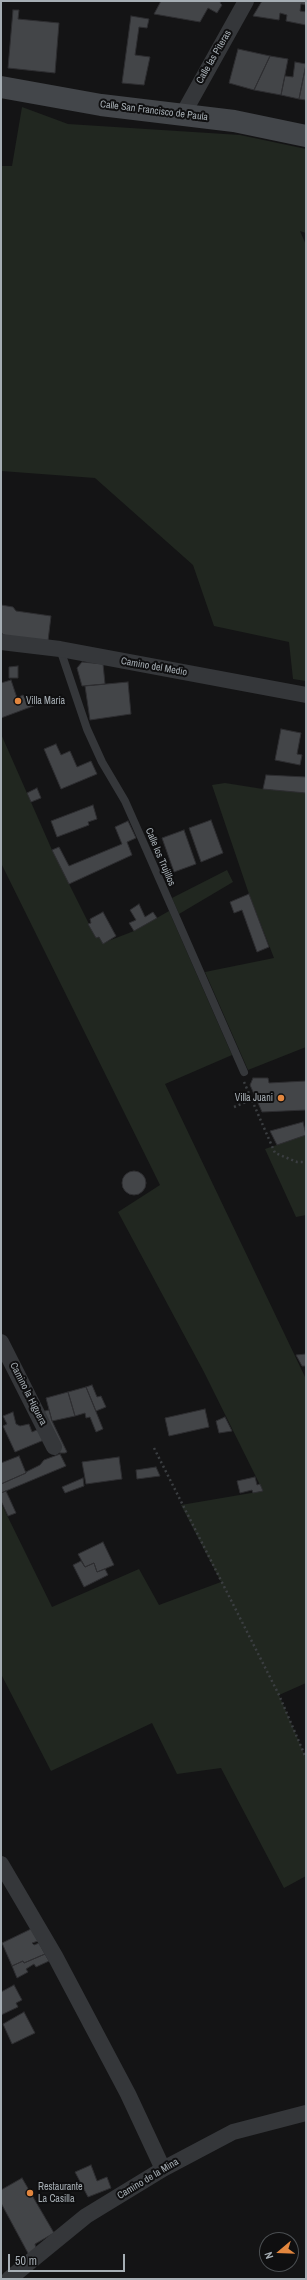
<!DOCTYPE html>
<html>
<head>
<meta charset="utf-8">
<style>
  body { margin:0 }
  #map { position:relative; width:307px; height:2280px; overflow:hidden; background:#141415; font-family:"Archivo Narrow",sans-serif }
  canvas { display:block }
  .frame { position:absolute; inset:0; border:2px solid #a6aeb4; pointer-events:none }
  .north { position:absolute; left:259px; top:2232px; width:40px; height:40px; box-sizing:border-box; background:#0f0f10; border:1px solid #4b4f52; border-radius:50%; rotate:251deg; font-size:11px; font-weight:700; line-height:16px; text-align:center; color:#a6aeb4 }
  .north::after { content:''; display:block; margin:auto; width:14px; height:18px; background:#e2863e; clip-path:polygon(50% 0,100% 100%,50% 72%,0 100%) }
  .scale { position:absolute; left:8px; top:2254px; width:117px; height:18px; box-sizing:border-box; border:2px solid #a6aeb4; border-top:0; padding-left:5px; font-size:12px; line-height:14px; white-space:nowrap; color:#a6aeb4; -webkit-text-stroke:3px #0f0f10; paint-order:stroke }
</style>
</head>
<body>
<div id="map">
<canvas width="307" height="2280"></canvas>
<div class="frame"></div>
<div class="north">N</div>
<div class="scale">50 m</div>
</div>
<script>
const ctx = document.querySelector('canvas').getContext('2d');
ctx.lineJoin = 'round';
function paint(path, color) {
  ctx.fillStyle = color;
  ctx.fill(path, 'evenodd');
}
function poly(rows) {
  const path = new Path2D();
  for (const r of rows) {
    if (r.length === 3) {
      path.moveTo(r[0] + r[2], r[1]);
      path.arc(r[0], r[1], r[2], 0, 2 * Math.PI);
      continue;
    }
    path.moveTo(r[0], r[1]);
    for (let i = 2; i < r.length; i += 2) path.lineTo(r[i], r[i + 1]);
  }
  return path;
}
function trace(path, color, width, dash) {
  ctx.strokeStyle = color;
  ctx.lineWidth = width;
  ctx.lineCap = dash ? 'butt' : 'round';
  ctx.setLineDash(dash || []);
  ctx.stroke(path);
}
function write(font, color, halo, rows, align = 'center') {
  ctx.font = font + ' "Archivo Narrow",sans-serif';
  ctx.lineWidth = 4;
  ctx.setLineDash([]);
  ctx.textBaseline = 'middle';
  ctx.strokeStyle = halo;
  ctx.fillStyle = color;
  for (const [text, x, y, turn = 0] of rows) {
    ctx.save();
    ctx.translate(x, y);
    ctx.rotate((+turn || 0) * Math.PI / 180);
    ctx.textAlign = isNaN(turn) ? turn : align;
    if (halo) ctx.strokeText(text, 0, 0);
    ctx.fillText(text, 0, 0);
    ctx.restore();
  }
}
paint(poly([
  [22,107,68,124,240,135,306,149,306,233,300,231,306,245,306,681,293,679,289,642,214,626,193,565,95,478,1,471,1,166,12,166],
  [1,734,52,850,96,938,99,937,103,943,134,931,169,911,232,1055,165,1084,306,1379,306,1683,279,1695,306,1758,306,1876,284,1888,221,1768,177,1774,152,1723,51,1771,1,1674,1,1503,52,1607,139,1569,159,1605,221,1582,181,1505,263,1491,204,1372,118,1212,160,1185,1,863],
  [225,783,263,789,306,793,306,1047,248,1070,205,972,274,958,249,894,212,785],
  [227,870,233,882,179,914,172,898],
  [306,1135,306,1215,296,1217,265,1149]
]), '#212720');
const building = poly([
  [161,1,221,1,220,3,222,5,217,13,208,8,200,22,154,14,161,1],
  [262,1,306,1,306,5,301,4,300,11,306,12,306,25,286,21,287,15,280,13,279,20,253,16,262,1],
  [13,10,19,10,18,19,59,23,55,73,8,68,13,10],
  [131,16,149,19,147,28,139,27,135,55,150,57,144,85,122,83,131,16],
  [238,49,270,56,254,90,229,83,238,49],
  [270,56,288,59,281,95,254,90,270,56],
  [295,62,306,64,299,99,281,95,285,76,293,77,295,62],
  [306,65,306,100,299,99,306,65],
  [1,605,13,607,16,611,51,616,48,641,6,636,1,633,1,605],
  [82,662,103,664,105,684,82,686,77,668,82,662],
  [18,666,18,678,9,678,9,667,18,666],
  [11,680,17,698,23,695,25,698,32,695,36,705,1,718,1,683,11,680],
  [128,682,131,714,90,720,85,686,128,682],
  [281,729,301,733,297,754,302,755,300,765,275,760,281,729],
  [56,744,61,755,70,751,77,767,91,761,97,774,61,789,44,749,56,744],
  [266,775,306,777,306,793,263,789,266,775],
  [37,788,41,798,31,802,27,793,37,788],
  [93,805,97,819,88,822,89,825,57,837,51,821,93,805],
  [211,820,223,853,201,862,189,828,211,820],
  [128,821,136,838,127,842,132,855,69,884,52,850,59,847,69,866,122,844,115,827,128,821],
  [184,830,196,864,174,872,162,838,184,830],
  [249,894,269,947,257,952,242,910,234,913,230,902,249,894],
  [139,904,145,917,153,912,157,918,134,931,129,923,136,920,130,910,139,904],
  [103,912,116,936,103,944,99,937,96,938,88,924,91,923,90,919,103,912],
  [253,1078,268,1078,269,1083,306,1081,306,1110,262,1112,250,1085,253,1078],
  [303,1122,306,1135,277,1145,270,1131,303,1122],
  [134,1183,12],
  [306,1354,306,1366,302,1366,296,1355,306,1354],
  [92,1385,97,1397,101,1396,106,1407,96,1411,86,1387,92,1385],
  [86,1387,103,1429,96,1432,90,1417,86,1418,85,1413,75,1416,68,1392,86,1387],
  [68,1392,75,1416,52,1421,46,1398,68,1392],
  [205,1409,209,1427,169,1436,165,1418,205,1409],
  [49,1410,52,1421,67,1452,65,1453,60,1453,41,1412,49,1410],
  [13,1412,16,1424,20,1426,29,1424,32,1432,39,1429,44,1440,15,1452,3,1426,7,1424,3,1416,13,1412],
  [225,1417,232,1431,219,1433,216,1421,225,1417],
  [60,1454,66,1466,1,1493,1,1484,26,1473,26,1472,40,1465,44,1460,60,1454],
  [19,1456,26,1473,1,1484,1,1463,19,1456],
  [119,1457,122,1479,86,1484,82,1462,119,1457],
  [156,1467,160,1476,137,1479,136,1470,156,1467],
  [255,1477,257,1485,260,1484,263,1491,253,1493,252,1490,240,1493,237,1481,255,1477],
  [83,1478,84,1486,65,1493,62,1487,83,1478],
  [6,1491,16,1513,8,1516,1,1501,1,1493,6,1491],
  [103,1542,114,1565,97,1572,94,1563,85,1567,78,1554,103,1542],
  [81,1561,85,1567,94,1563,97,1572,105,1569,108,1575,84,1587,73,1565,81,1561],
  [31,1929,38,1941,32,1943,34,1945,39,1943,45,1954,24,1963,23,1961,12,1966,2,1943,31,1929],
  [45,1954,49,1961,36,1967,34,1964,26,1969,28,1972,17,1978,12,1966,23,1961,24,1963,45,1954],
  [14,1985,22,2000,16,2003,18,2007,1,2015,1,1992,14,1985],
  [24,2012,35,2033,12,2044,3,2024,24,2012],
  [91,2165,97,2181,107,2177,111,2188,88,2197,75,2172,91,2165],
  [22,2178,54,2233,35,2244,36,2249,29,2255,1,2203,1,2190,22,2178]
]);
paint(building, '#434548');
trace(building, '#2e2e31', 1);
trace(poly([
  [244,1082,275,1153,297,1162,306,1162],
  [234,1107,251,1100],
  [154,1448,279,1695,306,1758]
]), '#3b3e41', 2.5, [2, 3]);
trace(poly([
  [60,649,87,729,102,762,125,801,144,844,244,1072]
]), '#35373a', 8);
trace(poly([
  [183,114,246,1],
  [1,642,60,649,306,695],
  [1,1342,54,1447],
  [1,1864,55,1956,128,2094,163,2169],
  [9,2279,86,2216,163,2169,233,2132,306,2113]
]), '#35373a', 16);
trace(poly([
  [1,87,101,105,234,121,306,136]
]), '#43464a', 22);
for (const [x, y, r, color] of [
  [18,701,4,"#e2863e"],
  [281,1098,4,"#e2863e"],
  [30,2193,4,"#e2863e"]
]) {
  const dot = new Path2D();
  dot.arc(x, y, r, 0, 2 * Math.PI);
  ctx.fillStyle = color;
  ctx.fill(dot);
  trace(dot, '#0f0f10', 1.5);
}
write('10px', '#a6aeb4', '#0f0f10', [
  ["Calle las Piteras",214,57,-60],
  ["Calle San Francisco de Paula",154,111,7],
  ["Camino del Medio",154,667,10],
  ["Calle los Trujillos",160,857,67],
  ["Camino la Higuera",28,1394,63],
  ["Camino de la Mina",148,2179,-31]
]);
write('10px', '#a6aeb4', '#0f0f10', [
  ["Villa María",26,701],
  ["Villa Juani",273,1098,"right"],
  ["Restaurante",38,2187],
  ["La Casilla",38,2199]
], 'left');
</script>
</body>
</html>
